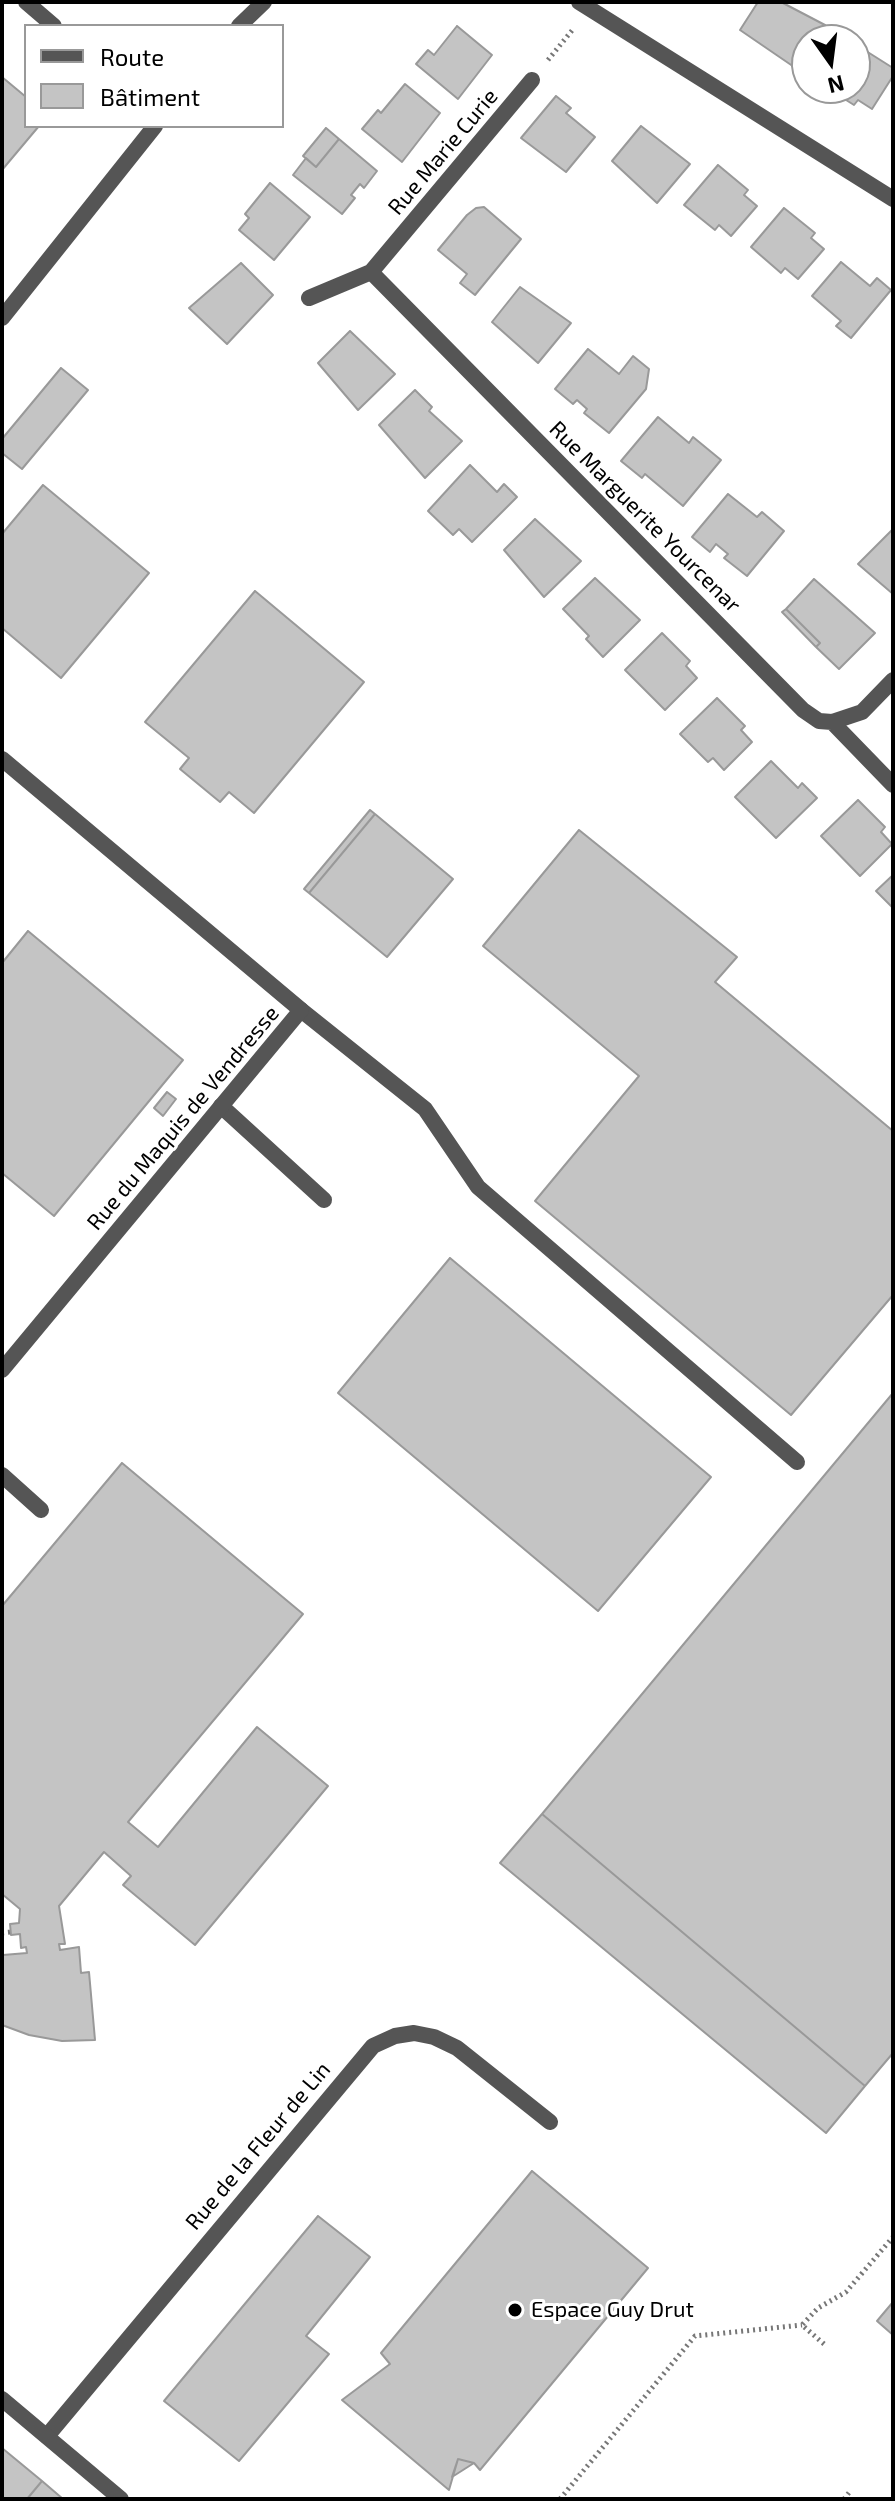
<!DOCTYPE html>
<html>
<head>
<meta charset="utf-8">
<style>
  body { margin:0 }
  #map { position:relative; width:895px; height:2501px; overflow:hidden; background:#fff; font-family:"Exo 2",sans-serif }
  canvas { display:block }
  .frame { position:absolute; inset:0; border:4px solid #000; pointer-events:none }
  .legend { position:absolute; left:24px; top:24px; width:260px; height:104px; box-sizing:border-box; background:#fff; border:2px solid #999; margin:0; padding:10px 14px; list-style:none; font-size:24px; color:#000 }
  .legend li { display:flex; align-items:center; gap:16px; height:40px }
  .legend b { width:40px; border:2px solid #999 }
  .north { position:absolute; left:791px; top:24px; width:80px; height:80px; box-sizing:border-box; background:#fff; border:2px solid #999; border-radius:50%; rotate:166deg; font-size:22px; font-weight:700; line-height:32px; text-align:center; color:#000 }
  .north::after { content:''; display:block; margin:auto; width:28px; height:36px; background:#000; clip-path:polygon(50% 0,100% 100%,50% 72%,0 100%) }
</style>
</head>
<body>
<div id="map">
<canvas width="895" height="2501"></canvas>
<div class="frame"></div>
<ul class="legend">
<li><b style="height:10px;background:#555"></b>Route</li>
<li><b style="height:22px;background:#c4c4c4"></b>Bâtiment</li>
</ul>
<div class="north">N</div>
</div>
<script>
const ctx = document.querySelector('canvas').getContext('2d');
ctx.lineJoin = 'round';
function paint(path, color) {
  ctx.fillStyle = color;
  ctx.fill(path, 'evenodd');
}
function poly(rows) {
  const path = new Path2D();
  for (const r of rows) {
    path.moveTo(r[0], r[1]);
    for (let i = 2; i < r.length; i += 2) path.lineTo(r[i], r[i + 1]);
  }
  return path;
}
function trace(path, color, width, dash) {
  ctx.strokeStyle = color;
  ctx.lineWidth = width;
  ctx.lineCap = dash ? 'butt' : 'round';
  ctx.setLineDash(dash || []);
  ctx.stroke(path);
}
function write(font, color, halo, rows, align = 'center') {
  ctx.font = font + ' "Exo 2",sans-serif';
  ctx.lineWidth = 6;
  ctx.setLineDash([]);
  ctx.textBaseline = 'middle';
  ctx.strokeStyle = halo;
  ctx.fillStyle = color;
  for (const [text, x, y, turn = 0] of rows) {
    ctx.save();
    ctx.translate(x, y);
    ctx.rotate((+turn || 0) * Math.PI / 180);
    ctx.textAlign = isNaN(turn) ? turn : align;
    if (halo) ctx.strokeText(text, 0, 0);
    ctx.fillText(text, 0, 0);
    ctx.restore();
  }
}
const building = poly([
  [758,2,781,2,825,25,816,40,807,40,807,53,797,69,740,30,758,2],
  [457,26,492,55,458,99,416,64,428,50,434,55,457,26],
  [855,44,893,68,893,76,872,109,858,100,854,105,827,88,855,88,855,44],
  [2,77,26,97,26,126,39,126,2,170,2,77],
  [405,84,440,113,402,162,362,129,378,110,381,113,405,84],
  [556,96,571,108,566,113,595,137,566,172,521,138,556,96],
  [641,126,690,164,657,203,612,161,641,126],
  [326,128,339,139,316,167,303,156,326,128],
  [339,139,377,171,364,188,360,184,351,195,355,198,342,214,293,175,306,158,316,167,339,139],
  [718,165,748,190,744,195,757,206,731,236,719,225,715,230,684,205,718,165],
  [270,183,310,217,274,260,239,230,249,218,245,214,270,183],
  [484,207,521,239,475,295,460,283,467,274,438,250,467,215,476,208,484,207],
  [784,208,815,233,811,238,824,249,798,279,785,268,781,273,751,247,784,208],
  [841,262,870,286,877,278,891,290,851,338,836,326,841,321,812,296,841,262],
  [241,263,273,295,227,344,189,308,241,263],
  [520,287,571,323,538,363,492,322,520,287],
  [350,331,395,374,358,410,318,363,350,331],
  [588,349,619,374,633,356,649,369,646,389,609,433,584,413,587,409,577,400,573,404,555,389,588,349],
  [61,368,88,390,22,469,2,453,2,439,61,368],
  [415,390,432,407,429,411,462,441,425,478,379,425,415,390],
  [658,417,689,443,693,437,721,460,683,506,645,474,642,478,621,461,658,417],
  [470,465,497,492,504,484,517,497,472,542,459,529,453,535,428,511,470,465],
  [43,485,149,573,61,678,2,628,2,534,43,485],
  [728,494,757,517,762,512,784,531,747,576,724,558,728,554,716,544,710,552,692,537,728,494],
  [535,519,581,561,544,597,504,550,535,519],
  [893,529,893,594,858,564,893,529],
  [595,578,640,620,603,657,586,639,589,636,563,609,595,578],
  [814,579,875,633,839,669,816,647,820,643,786,609,814,579],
  [255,591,364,682,254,813,229,792,220,802,180,769,189,758,145,722,255,591],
  [786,609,820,643,816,647,782,612,786,609],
  [662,633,690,661,686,666,697,678,665,710,625,670,662,633],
  [717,698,745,726,741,730,752,742,724,770,713,758,708,762,680,734,717,698],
  [771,761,798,788,802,783,817,798,776,838,735,797,771,761],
  [858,800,885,827,881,832,892,844,860,876,821,836,858,800],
  [370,810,375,814,309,893,304,889,370,810],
  [375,814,453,879,387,957,309,893,375,814],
  [579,830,737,957,715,982,893,1131,893,1295,791,1415,535,1201,639,1076,483,946,579,830],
  [893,875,893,908,876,891,893,875],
  [28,931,183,1060,54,1216,2,1173,2,963,28,931],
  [167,1092,176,1099,163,1116,154,1108,167,1092],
  [450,1258,711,1477,598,1611,338,1393,450,1258],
  [893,1393,893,2053,865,2086,542,1814,893,1393],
  [122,1463,303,1614,128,1822,158,1847,257,1727,328,1786,195,1945,123,1885,131,1876,104,1852,59,1906,65,1944,59,1944,60,1950,79,1947,81,1973,89,1972,95,2040,62,2041,29,2035,2,2025,3,1955,27,1953,26,1947,21,1948,20,1934,11,1935,10,1924,19,1923,20,1909,2,1894,2,1606,122,1463],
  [542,1814,865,2086,826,2133,500,1863,542,1814],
  [532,2171,648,2268,480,2470,474,2463,458,2459,449,2490,342,2400,390,2364,381,2353,532,2171],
  [318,2216,370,2257,306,2336,329,2354,239,2461,164,2401,318,2216],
  [893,2302,893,2335,877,2321,893,2302],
  [2,2448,42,2481,27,2499,2,2499,2,2448],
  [458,2459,474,2463,452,2477,458,2459],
  [42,2481,63,2499,27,2499,42,2481]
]);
paint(building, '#c4c4c4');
trace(building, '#999', 2);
trace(poly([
  [548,60,574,28],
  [2,1933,11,1932],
  [824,2344,802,2325,818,2308,846,2292,893,2237],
  [560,2499,695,2336,802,2325],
  [844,2499,851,2490]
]), '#777', 5, [2, 4]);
trace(poly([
  [301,1010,425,1109,478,1187,797,1462],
  [221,1106,324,1200]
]), '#555', 16);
trace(poly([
  [26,2,54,26],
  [579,2,893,199],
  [239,26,264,2],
  [371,272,803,710,819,721,832,722,893,785],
  [309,298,371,272,532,80],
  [2,318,155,126],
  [832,722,862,712,893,680],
  [2,759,301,1010,2,1370],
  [2,1475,41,1510],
  [47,2436,373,2046,395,2036,414,2033,434,2037,457,2048,550,2122]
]), '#555', 16);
trace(poly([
  [2,2399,121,2499]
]), '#555', 16);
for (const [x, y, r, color] of [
  [515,2310,8,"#000"]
]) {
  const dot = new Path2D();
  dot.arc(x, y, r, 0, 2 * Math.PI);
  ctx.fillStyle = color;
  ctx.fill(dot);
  trace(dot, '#fff', 3);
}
write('22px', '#000', '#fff', [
  ["Rue Marie Curie",443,152,-50],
  ["Rue Marguerite Yourcenar",645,517,45],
  ["Rue du Maquis de Vendresse",183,1118,-50],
  ["Rue de la Fleur de Lin",258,2146,-50]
]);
write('22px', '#000', '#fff', [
  ["Espace Guy Drut",531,2310]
], 'left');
</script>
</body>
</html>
